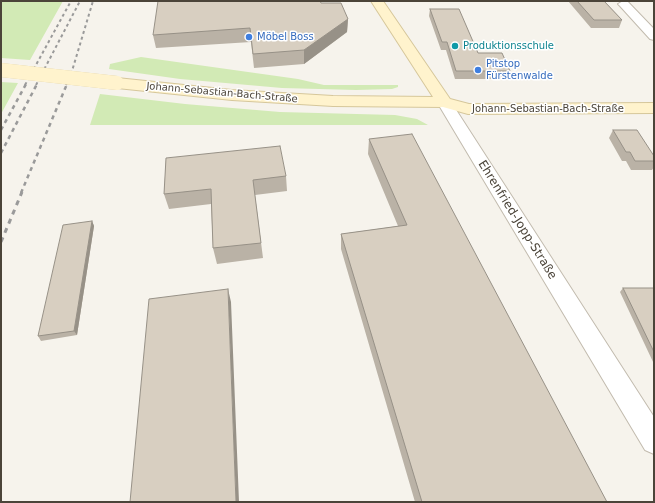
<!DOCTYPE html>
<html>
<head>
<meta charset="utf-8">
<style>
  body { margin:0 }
  #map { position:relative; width:655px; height:503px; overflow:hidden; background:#f6f3ec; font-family:"DejaVu Sans",sans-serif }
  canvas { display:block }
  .frame { position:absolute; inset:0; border:2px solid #4b4439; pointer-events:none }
</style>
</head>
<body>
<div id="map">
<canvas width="655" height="503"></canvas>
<div class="frame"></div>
</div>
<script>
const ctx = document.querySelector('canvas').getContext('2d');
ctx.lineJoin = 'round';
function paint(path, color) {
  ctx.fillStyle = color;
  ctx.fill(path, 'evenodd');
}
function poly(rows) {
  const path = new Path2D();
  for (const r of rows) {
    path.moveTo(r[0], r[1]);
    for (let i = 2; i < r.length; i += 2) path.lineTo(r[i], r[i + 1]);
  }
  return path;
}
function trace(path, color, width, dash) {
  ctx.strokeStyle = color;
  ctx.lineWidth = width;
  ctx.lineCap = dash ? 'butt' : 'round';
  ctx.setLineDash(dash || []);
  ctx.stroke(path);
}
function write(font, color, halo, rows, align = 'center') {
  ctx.font = font + ' "DejaVu Sans",sans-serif';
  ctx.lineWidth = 3;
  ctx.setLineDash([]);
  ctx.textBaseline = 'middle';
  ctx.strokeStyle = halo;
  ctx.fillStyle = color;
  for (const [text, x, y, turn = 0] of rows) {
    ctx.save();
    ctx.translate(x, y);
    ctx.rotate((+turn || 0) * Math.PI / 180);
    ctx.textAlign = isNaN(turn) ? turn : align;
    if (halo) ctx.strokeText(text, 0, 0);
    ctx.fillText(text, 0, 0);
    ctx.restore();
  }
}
paint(poly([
  [1,1,63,1,30,60,1,58],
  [141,57,298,79,324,85,398,85,398,87,392,89,356,90,282,88,180,79,109,69,110,64],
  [1,82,18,83,1,114],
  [100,94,185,104,280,112,395,115,417,119,428,125,90,125]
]), '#d2eab5');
const street = poly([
  [623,1,628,2,654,29,654,40,650,39,620,6,618,4,623,1],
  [444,98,449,99,451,102,654,417,654,454,645,450,437,102,439,99,444,98]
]);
const secondary = poly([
  [371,1,383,1,450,99,469,104,654,103,654,113,468,114,443,107,333,106,232,100,117,88,112,86,109,83,112,80,117,78,232,90,333,96,433,97,371,1]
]);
trace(street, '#c2bbae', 2);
trace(secondary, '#d6c79b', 2);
paint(street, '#fff');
paint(secondary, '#fff3cd');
trace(poly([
  [25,85,71,1],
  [36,85,80,1],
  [66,85,72,71,93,1]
]), '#9a9a9a', 2, [3, 3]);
trace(poly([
  [1,130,26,84],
  [1,153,37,84],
  [21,193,67,84]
]), '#9a9a9a', 2.5, [4, 4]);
trace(poly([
  [1,242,22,192]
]), '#9a9a9a', 3, [5, 5]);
const secondaryBridge = poly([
  [1,70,117,83]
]);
trace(secondaryBridge, '#d6c79b', 14, []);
trace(secondaryBridge, '#fff3cd', 14);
paint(poly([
  [568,1,604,1,622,20,619,28,591,28],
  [321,3,348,19,347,32,304,64,254,68,251,42,156,48,153,35],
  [430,9,478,53,510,71,508,79,455,79,446,50,441,50,429,16],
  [613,130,654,156,654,167,652,170,631,170,626,161,622,161,609,138],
  [369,139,607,502,415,502,341,249,341,234,398,226,368,154],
  [166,158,286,176,287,191,255,195,263,258,217,264,213,248,211,204,169,209,164,194],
  [92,221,94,226,77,335,41,341,38,336],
  [623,288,654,288,654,364,620,292]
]), '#bab2a6');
paint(poly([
  [348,19,347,32,304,64,304,50],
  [92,221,94,226,77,335,74,331],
  [228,289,231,302,239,502,236,502]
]), '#979187');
const building = poly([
  [158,1,320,1,321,3,341,3,348,19,304,50,253,54,250,28,153,35,158,1],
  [577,1,604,1,622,20,594,20,577,1],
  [430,9,459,9,478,53,502,53,510,71,456,71,447,42,442,42,430,9],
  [613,130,637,130,654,156,654,161,635,161,630,152,626,152,613,130],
  [412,134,607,502,422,502,341,234,407,225,369,139,412,134],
  [280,146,286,176,253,180,261,243,213,248,211,189,164,194,166,158,280,146],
  [92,221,74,331,38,336,63,225,92,221],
  [623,288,654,288,654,352,623,288],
  [228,289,236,502,130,502,149,299,228,289]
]);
paint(building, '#d8cfc1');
trace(building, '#979187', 1);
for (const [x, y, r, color] of [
  [249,37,4,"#3f7fe0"],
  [455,46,4,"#0f9aa8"],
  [478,70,4,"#3f7fe0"]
]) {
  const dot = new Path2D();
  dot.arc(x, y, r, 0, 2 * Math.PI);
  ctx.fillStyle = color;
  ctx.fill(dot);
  trace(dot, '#fff', 1.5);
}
write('10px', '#366cbe', '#fff', [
  ["Möbel Boss",257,37],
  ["Pitstop",486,64],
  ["Fürstenwalde",486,76]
], 'left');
write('10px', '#0d838f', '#fff', [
  ["Produktionsschule",463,46]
], 'left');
write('10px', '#4b4439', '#fff', [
  ["Johann-Sebastian-Bach-Straße",222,93,5],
  ["Johann-Sebastian-Bach-Straße",548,109]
]);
write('12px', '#4b4439', '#fff', [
  ["Ehrenfried-Jopp-Straße",517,220,58]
]);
</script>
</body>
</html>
